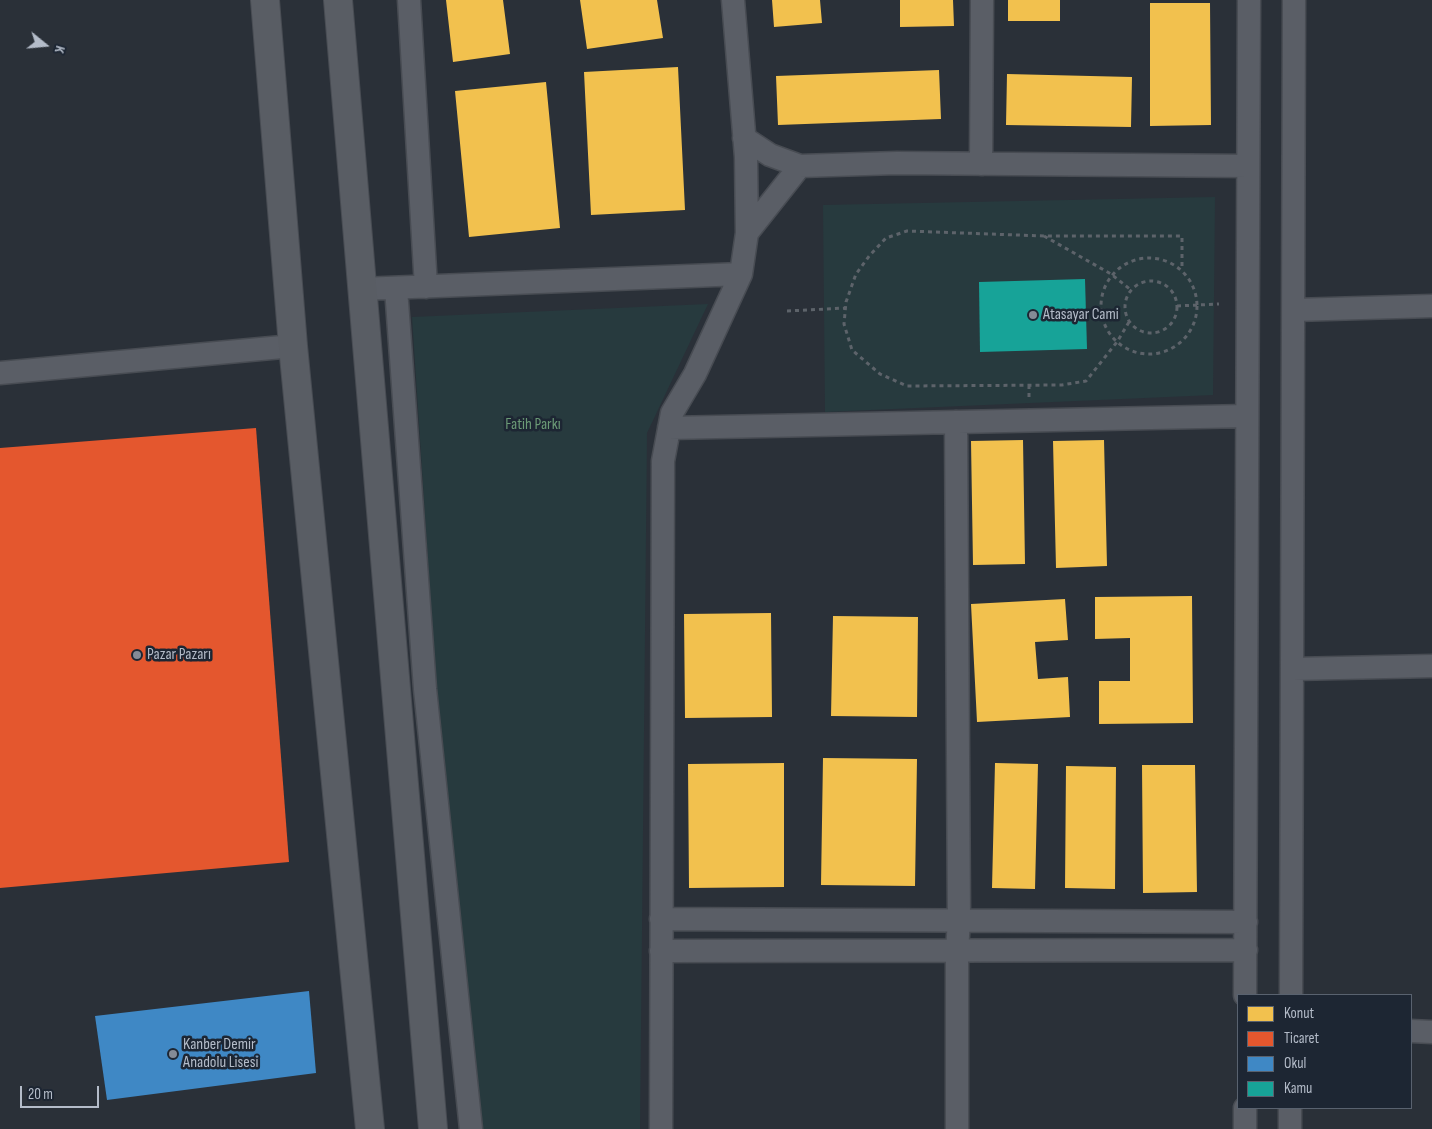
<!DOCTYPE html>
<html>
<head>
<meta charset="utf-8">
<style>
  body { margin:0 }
  #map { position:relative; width:1432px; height:1129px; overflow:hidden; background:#2a3038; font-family:"Sofia Sans Condensed",sans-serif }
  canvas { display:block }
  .legend { position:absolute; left:1237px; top:994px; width:175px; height:115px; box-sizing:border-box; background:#1d2633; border:1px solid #59626f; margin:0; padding:6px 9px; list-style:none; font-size:15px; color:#b4bcc9 }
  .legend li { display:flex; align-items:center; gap:10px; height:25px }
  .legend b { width:25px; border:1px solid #59626f }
  .north { position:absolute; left:20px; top:20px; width:50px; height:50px; -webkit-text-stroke:4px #1d2633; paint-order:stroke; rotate:107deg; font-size:14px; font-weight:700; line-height:20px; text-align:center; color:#b4bcc9 }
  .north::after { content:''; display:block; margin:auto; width:18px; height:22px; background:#b4bcc9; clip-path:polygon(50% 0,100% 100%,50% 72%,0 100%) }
  .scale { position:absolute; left:20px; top:1086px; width:79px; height:22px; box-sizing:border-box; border:2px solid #b4bcc9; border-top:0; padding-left:6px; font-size:15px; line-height:18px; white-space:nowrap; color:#b4bcc9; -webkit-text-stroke:4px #1d2633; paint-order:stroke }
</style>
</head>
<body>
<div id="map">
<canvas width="1432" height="1129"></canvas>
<ul class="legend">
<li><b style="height:14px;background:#f2c14e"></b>Konut</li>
<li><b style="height:14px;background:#e4572e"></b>Ticaret</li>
<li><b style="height:14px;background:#3f88c5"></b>Okul</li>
<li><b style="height:14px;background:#17a398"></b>Kamu</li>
</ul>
<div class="north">K</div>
<div class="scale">20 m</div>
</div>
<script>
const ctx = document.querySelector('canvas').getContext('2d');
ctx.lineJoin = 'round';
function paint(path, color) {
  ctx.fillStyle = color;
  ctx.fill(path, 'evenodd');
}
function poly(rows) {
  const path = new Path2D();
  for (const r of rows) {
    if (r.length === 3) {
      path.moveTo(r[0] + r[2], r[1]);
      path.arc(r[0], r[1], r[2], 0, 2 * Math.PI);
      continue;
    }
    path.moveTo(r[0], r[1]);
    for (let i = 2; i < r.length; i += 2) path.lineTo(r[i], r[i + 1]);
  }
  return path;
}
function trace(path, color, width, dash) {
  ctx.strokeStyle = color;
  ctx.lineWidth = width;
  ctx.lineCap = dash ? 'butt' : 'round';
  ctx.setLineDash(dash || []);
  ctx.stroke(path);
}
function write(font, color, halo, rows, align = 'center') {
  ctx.font = font + ' "Sofia Sans Condensed",sans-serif';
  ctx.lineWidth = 5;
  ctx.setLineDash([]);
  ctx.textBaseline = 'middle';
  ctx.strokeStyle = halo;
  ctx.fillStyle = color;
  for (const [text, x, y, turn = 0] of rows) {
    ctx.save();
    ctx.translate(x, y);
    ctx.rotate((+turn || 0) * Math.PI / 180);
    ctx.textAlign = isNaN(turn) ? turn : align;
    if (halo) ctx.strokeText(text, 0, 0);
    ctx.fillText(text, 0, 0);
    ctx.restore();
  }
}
paint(poly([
  [1215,197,1213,395,825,412,823,205],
  [708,304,647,433,640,1129,482,1129,437,699,412,317]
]), '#273a3e');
paint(poly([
  [446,0,503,0,510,54,453,62],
  [580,0,657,0,663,38,587,49],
  [772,0,820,0,822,23,774,27],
  [900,0,953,0,954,26,900,27],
  [1008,0,1060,0,1060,21,1008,21],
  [1150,3,1210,3,1211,125,1150,126],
  [678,67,685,210,591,215,584,72],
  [939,70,941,119,778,125,776,76],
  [1007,74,1132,77,1131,127,1006,125],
  [546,82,560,228,469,237,455,91],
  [1023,440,1025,564,973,565,971,441],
  [1104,440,1107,566,1056,568,1053,441],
  [1192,596,1193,723,1099,724,1099,681,1130,681,1130,638,1095,639,1095,597],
  [1065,599,1068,640,1035,642,1038,679,1068,677,1070,717,977,722,971,604],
  [771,613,772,717,685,718,684,614],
  [833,616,918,617,917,717,831,716],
  [823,758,917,759,915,886,821,885],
  [784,763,784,887,689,888,688,764],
  [995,763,1038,764,1035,889,992,888],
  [1142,765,1195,765,1197,892,1143,893],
  [1066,766,1116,767,1115,889,1065,888]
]), '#f2c14e');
paint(poly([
  [256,428,289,862,0,888,0,448]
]), '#e4572e');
paint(poly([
  [309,991,316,1073,107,1100,95,1016]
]), '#3f88c5');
paint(poly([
  [1085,279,1087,349,980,352,979,282]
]), '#17a398');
const minor = poly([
  [409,0,426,287],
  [744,138,770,155,800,166],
  [981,164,982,0],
  [747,233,800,166,897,163,1248,166],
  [396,288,425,689,471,1129],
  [361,289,741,274],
  [1294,310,1432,306],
  [0,373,293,346],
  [956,422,959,920,957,951,957,1129],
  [669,428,1247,416],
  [1293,669,1432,666],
  [661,919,1246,922],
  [661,951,1246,950],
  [1245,995,1249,0],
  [1291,995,1294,0],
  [1411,1031,1432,1032],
  [661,1129,663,461,672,413,695,374,741,274,747,233,746,157,733,0],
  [1245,1129,1245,1108],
  [1290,1129,1290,1108]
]);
const secondary = poly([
  [265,0,293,346,370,1129],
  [338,0,433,1129]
]);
trace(minor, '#484c53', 25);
trace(secondary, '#484c53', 30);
trace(poly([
  [1044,236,1111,274,1131,290],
  [1149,306,48],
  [1151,307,26],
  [1177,306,1219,304],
  [787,311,846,308],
  [1129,322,1117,342,1086,381,1062,385,907,386,880,374,852,350,844,324,846,302,856,274,870,255,886,238,907,231,1044,236,1182,236,1182,270],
  [1029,397,1029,385]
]), '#5d636a', 3, [4, 4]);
trace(minor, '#5a5e66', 22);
trace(secondary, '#595d64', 28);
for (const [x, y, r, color] of [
  [1033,315,5,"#848b96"],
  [137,655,5,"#848b96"],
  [173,1054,5,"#848b96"]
]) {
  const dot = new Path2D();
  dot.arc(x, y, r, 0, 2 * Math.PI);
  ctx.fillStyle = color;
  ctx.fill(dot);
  trace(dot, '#1d2633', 2);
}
write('16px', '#b4bcc9', '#1d2633', [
  ["Atasayar Cami",1043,315],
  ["Pazar Pazarı",147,655],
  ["Kanber Demir",183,1045],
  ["Anadolu Lisesi",183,1063]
], 'left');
write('16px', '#6b9a76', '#1d2633', [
  ["Fatih Parkı",533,425]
]);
</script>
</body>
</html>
